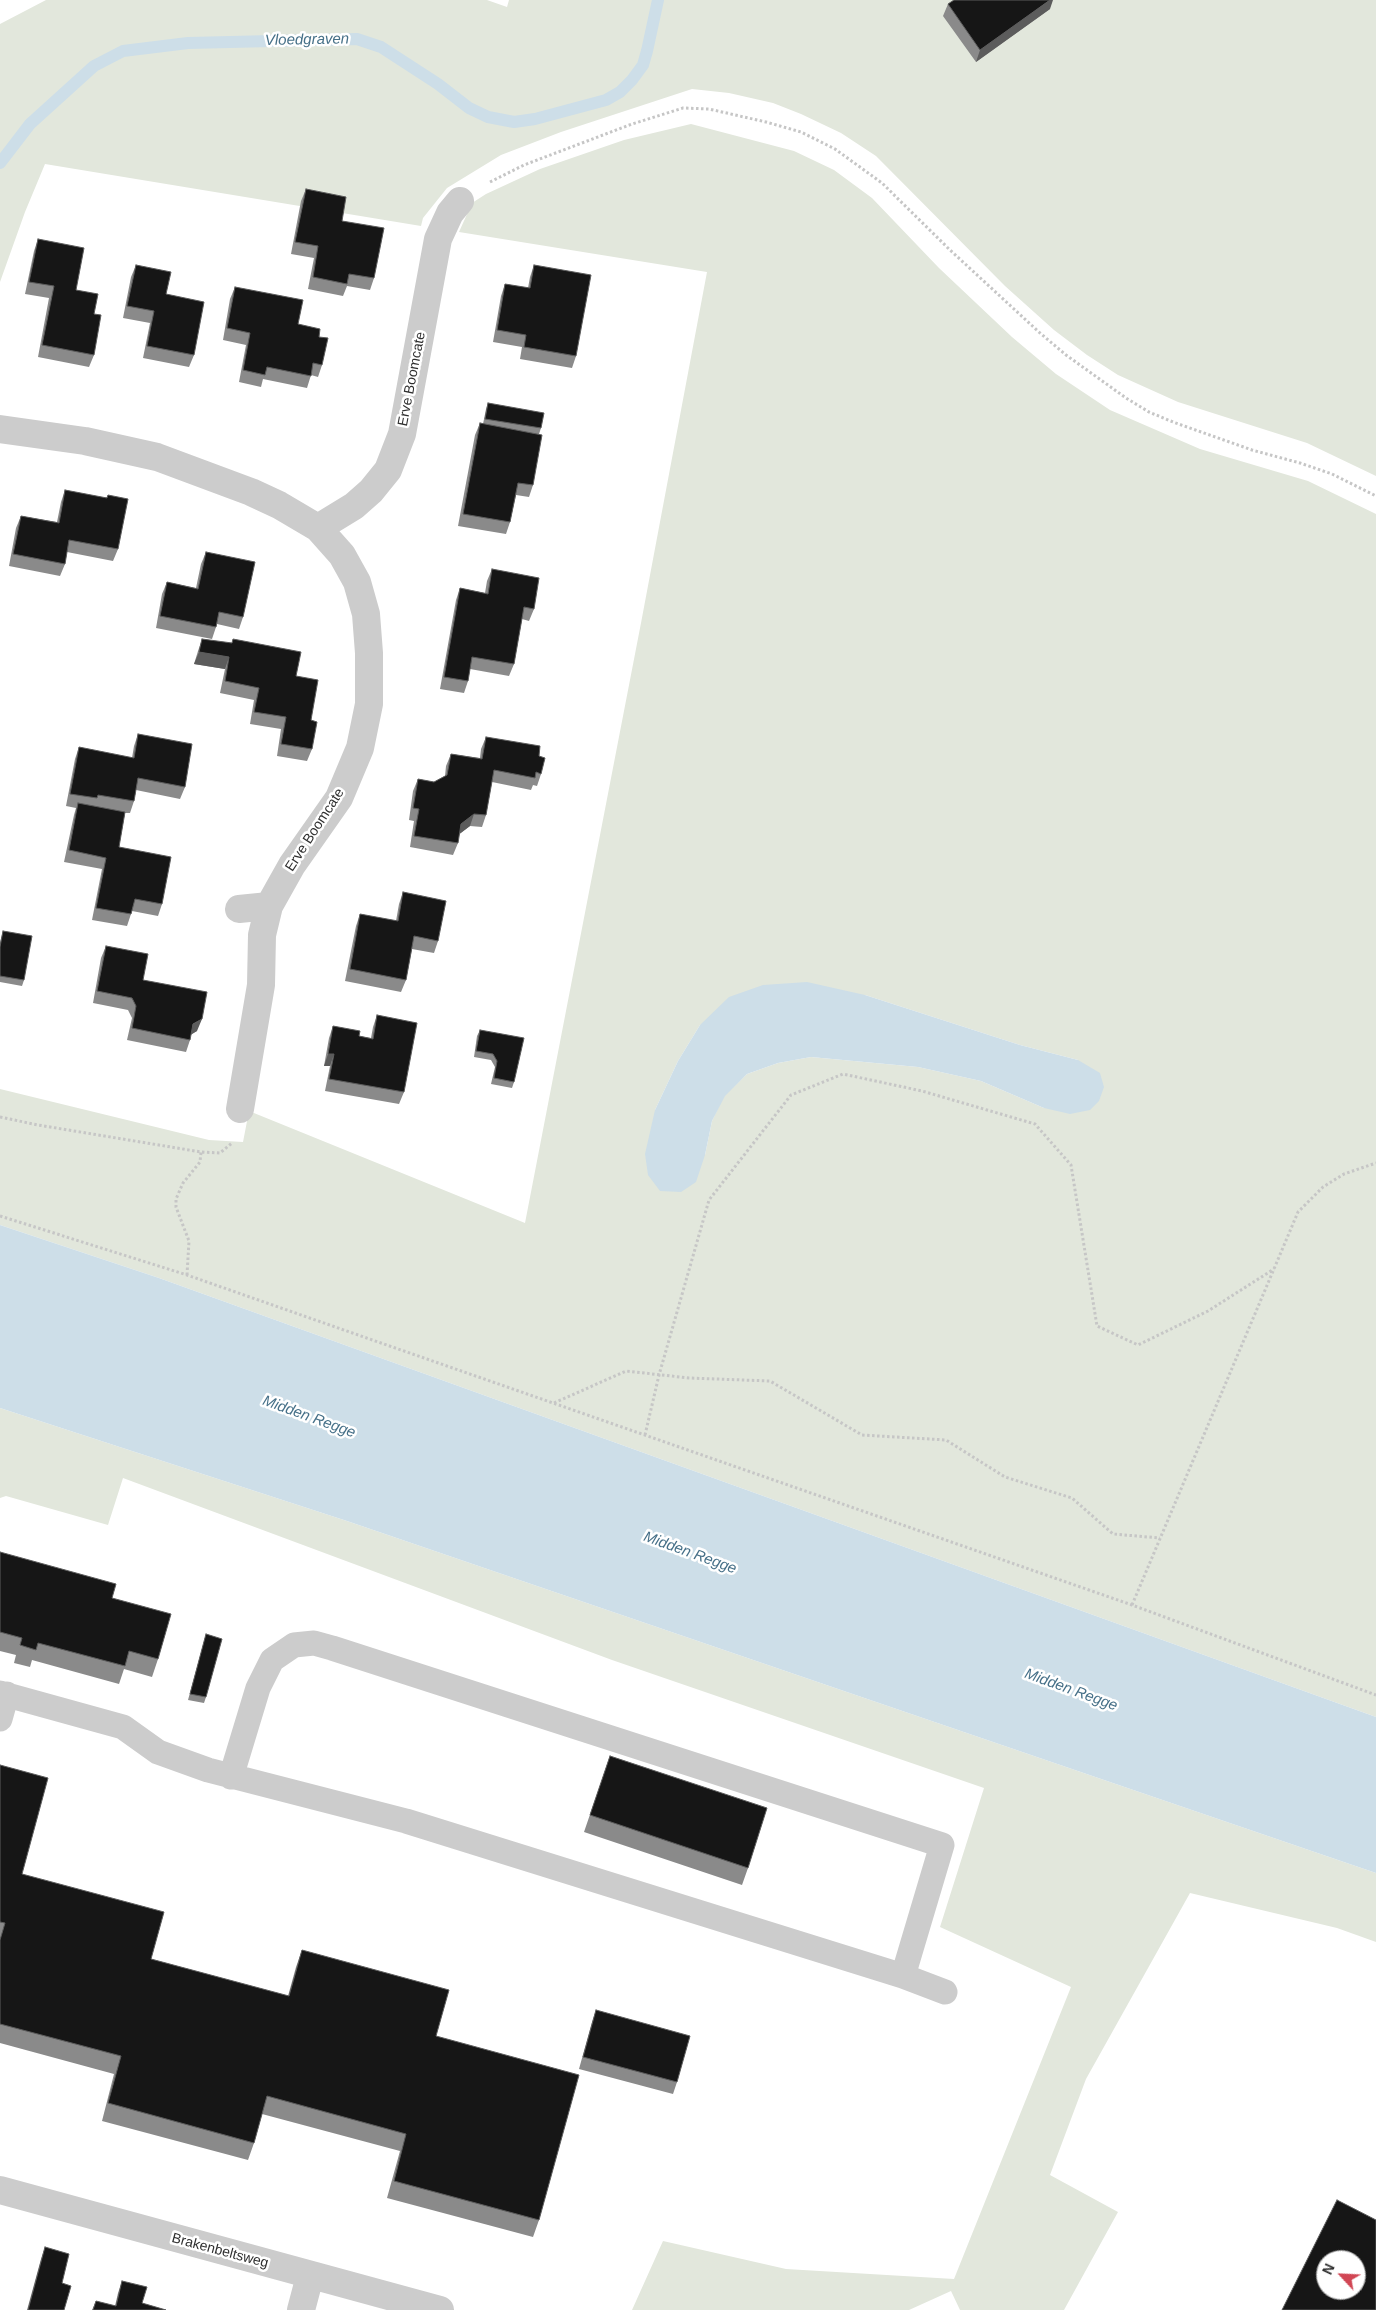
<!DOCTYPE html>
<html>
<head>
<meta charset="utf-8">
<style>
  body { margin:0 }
  #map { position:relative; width:1376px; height:2310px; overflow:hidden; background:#fff; font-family:Helvetica,sans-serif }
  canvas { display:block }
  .north { position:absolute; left:1316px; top:2250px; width:50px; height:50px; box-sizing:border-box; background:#fff; border:1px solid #acacac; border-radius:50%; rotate:295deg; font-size:14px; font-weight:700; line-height:20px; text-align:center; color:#2f2f2f }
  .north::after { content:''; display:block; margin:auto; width:18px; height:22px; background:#d14654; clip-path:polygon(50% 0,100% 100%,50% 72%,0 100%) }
</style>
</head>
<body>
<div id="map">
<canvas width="1376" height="2310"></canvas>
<div class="north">N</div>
</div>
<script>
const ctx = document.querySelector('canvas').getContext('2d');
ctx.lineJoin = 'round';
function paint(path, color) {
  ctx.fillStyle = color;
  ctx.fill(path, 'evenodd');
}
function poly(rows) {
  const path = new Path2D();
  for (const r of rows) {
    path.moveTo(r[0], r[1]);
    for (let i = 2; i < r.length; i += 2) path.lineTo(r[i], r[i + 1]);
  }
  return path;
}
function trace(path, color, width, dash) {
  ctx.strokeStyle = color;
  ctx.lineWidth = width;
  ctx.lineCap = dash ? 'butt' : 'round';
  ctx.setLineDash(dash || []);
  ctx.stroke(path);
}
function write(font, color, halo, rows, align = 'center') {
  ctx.font = font + ' Helvetica,sans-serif';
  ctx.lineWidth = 5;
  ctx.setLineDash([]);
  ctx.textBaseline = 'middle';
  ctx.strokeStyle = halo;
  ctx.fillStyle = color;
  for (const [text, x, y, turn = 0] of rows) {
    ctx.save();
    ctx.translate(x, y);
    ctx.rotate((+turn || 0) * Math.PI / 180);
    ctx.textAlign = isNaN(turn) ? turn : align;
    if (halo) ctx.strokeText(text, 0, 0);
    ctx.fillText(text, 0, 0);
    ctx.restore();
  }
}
paint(poly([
  [46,0,487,0,507,7,509,0,1376,0,1376,476,1307,443,1178,402,1118,375,1087,355,1054,330,1005,286,876,156,841,133,801,114,773,103,729,93,692,89,561,132,501,155,447,188,423,218,421,226,45,164,25,212,0,282,0,24],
  [691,124,794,151,834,170,872,198,939,268,1012,337,1056,374,1110,410,1200,449,1308,481,1376,514,1376,1717,159,1278,0,1225,0,1089,209,1140,243,1142,249,1111,525,1223,641,623,707,272,459,232,472,203,486,194,540,169,624,140],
  [865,995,1020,1045,1078,1060,1044,1108,981,1081,918,1067,811,1057,778,1063,747,1074,724,1096,712,1121,705,1155,655,1110,678,1061,700,1025],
  [0,1408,347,1521,1376,1873,1376,1942,1337,1928,1190,1893,1086,2079,1050,2175,1118,2212,1064,2310,960,2310,951,2291,909,2310,632,2310,663,2241,786,2269,954,2279,1071,1987,940,1927,984,1788,612,1660,123,1478,108,1525,6,1496,0,1498]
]), '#e2e7dc');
paint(poly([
  [807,982,865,995,1020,1045,1078,1060,1100,1073,1104,1087,1099,1101,1090,1110,1070,1114,1044,1108,981,1081,918,1067,811,1057,778,1063,747,1074,725,1096,712,1121,705,1155,696,1182,681,1192,660,1191,648,1175,645,1154,655,1110,678,1061,700,1025,729,997,763,985],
  [0,1225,159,1278,1376,1717,1376,1873,347,1521,0,1408]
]), '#cddee8');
trace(poly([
  [0,163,30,124,94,66,123,51,188,43,357,39,381,47,438,84,469,108,488,117,514,122,535,119,606,100,620,92,632,80,643,65,647,51,658,0]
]), '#cddee8', 12);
trace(poly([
  [490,182,524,165,632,124,683,108,709,109,766,122,801,132,835,149,882,183,950,250,1040,333,1066,355,1126,398,1149,412,1173,422,1252,450,1300,463,1332,474,1376,496],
  [0,1117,38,1125,201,1152,220,1153,232,1143],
  [0,1216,187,1275,381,1343,1132,1605,1376,1695],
  [187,1275,189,1241,176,1207,176,1199,183,1183,200,1162,201,1152],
  [554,1403,626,1371,689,1378,770,1381,862,1435,946,1440,1005,1477,1072,1498,1113,1534,1160,1538],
  [645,1435,659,1375,709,1200,791,1095,843,1074,922,1091,1035,1124,1071,1165,1097,1326,1138,1345,1208,1311,1274,1269],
  [1132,1605,1298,1212,1323,1187,1344,1174,1376,1163]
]), '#c6c6c6', 3, [2.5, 2.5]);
trace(poly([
  [0,1693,123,1727,158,1752,208,1770,406,1821,903,1976,945,1992],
  [0,1719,7,1694],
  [231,1777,258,1688,272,1660,294,1645,314,1643,332,1648,942,1845,903,1976]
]), '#ccc', 25);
trace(poly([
  [0,429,85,441,157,457,251,492,279,505,318,528,342,555,357,582,366,614,369,653,369,704,360,748,339,798,292,865,269,906,239,909],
  [318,528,354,506,371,491,388,470,402,434,438,239,450,213,460,201],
  [240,1109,261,985,262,935,269,906],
  [0,2190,440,2310],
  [301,2310,310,2276]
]), '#ccc', 28);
paint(poly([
  [948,4,1050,9,976,62,943,16],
  [306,189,342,221,374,278,370,290,347,286,343,296,308,289,314,258,291,254,301,201],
  [38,239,76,290,94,314,94,355,89,367,38,357,49,298,25,294,34,251],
  [136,265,166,294,194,355,189,367,143,358,150,323,123,318,131,277],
  [534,265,576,356,572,368,520,359,522,347,493,342,501,296,505,284,528,288,530,277],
  [235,287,319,337,322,365,318,377,311,375,307,388,263,379,261,387,239,382,246,345,223,340,230,299],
  [488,403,541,428,539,434,533,485,529,497,516,495,510,522,506,534,458,526,475,435,480,423,483,424,486,409],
  [65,490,106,498,108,495,118,549,113,561,67,552,65,564,60,576,9,566,16,528,21,516,57,522,61,502],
  [206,552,243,617,239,629,217,624,212,639,156,628,162,594,167,582,196,588,201,564],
  [492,569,534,609,529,621,522,619,514,664,509,676,470,669,468,681,464,693,440,689,456,600,460,588,485,593,487,581],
  [202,639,296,676,311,720,312,749,307,761,277,756,281,729,250,724,254,700,220,693,225,669,194,664,198,651],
  [138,734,185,787,180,799,136,790,134,801,130,813,125,813,119,847,162,904,158,916,132,911,127,926,92,920,102,869,64,862,74,815,76,808,66,806,75,759,79,747,132,758,134,746],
  [486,737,539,756,541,774,537,786,533,785,531,790,492,782,486,815,482,827,470,826,459,834,458,843,453,855,410,847,414,821,409,820,413,791,418,779,434,782,445,776,446,766,451,754,480,758,481,749],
  [403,892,438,941,434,953,412,949,406,980,401,992,345,981,356,926,360,914,396,921,399,904],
  [3,931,24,980,22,986,0,982,0,942],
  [106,946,197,1031,191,1034,190,1040,186,1052,127,1040,132,1018,128,1010,93,1003,101,958],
  [377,1015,404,1092,399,1104,325,1091,330,1066,324,1066,329,1038,333,1026,359,1036,371,1038,373,1027],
  [480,1030,514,1082,512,1088,491,1084,495,1067,491,1060,474,1057,477,1036],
  [0,1552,112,1598,158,1659,152,1677,124,1669,119,1684,32,1660,30,1667,14,1663,16,1655,0,1651],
  [206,1634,206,1697,204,1703,188,1700],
  [610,1756,748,1868,742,1885,584,1832],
  [0,1765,22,1874,151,1959,288,1996,296,1967,302,1950,436,2036,539,2220,533,2237,387,2198,400,2151,262,2114,254,2143,248,2160,102,2121,114,2074,0,2043],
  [596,2010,677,2082,673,2094,579,2069,592,2022],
  [45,2247,62,2283,64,2310,27,2310,41,2259],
  [122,2281,142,2303,166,2310,92,2310,96,2301,115,2306,118,2293]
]), '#8a8a8a');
paint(poly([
  [1050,0,1053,0,1050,9,976,62,980,50],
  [199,652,229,657,225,669,194,664],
  [474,814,470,826,457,836,461,824],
  [202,1019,197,1031,189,1036,193,1024],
  [328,1054,334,1054,330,1066,324,1066]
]), '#5c5c5c');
const building = poly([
  [954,0,1050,0,980,50,948,4,954,0],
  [306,189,346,197,342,221,384,228,374,278,349,274,347,284,313,277,318,246,295,242,306,189],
  [38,239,84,248,76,290,98,294,94,314,101,315,94,355,42,345,54,286,29,282,38,239],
  [136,265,171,272,166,294,204,302,194,355,147,346,154,311,127,306,136,265],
  [534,265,591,275,576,356,524,347,526,335,497,330,505,284,530,288,534,265],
  [235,287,303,300,298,324,320,329,319,337,328,338,322,365,313,363,311,376,267,367,265,375,243,370,250,333,227,328,235,287],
  [488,403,544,413,541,428,485,419,488,403],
  [480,423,542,435,533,485,518,483,510,522,463,514,480,423],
  [65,490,107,498,108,495,128,499,118,549,69,540,65,564,13,554,21,516,59,523,65,490],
  [206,552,255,562,243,617,219,612,216,627,160,616,167,582,198,589,206,552],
  [492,569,539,578,534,609,524,607,514,664,472,657,468,681,444,677,460,588,488,594,492,569],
  [202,639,232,643,233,639,301,652,296,676,318,680,311,720,317,722,312,749,281,744,286,717,254,712,259,688,225,681,229,657,199,652,202,639],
  [138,734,192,744,185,787,138,778,134,801,98,795,97,798,70,794,79,747,134,758,138,734],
  [486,737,540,746,539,756,545,758,541,774,536,772,535,778,494,770,486,815,474,814,461,824,458,843,414,836,419,809,413,808,418,779,434,782,447,775,451,754,482,759,486,737],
  [78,803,125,812,119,847,171,857,162,904,135,899,131,914,96,908,106,858,69,850,78,803],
  [403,892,446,901,438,941,414,936,406,980,350,969,360,914,398,921,403,892],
  [3,931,32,936,24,980,0,976,0,947,3,931],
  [106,946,148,954,143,980,207,992,202,1019,193,1024,190,1040,132,1028,136,1006,132,998,97,991,106,946],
  [377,1015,417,1023,404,1092,329,1079,334,1054,328,1054,333,1026,360,1031,359,1036,373,1039,377,1015],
  [480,1030,524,1038,514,1082,494,1078,497,1061,493,1054,476,1051,480,1030],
  [0,1552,116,1584,112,1598,171,1614,158,1659,129,1651,125,1666,38,1643,36,1650,20,1645,22,1638,0,1632,0,1552],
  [206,1634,222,1639,206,1697,190,1694,206,1634],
  [610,1756,767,1808,748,1868,590,1815,610,1756],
  [0,1765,48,1778,22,1874,164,1912,151,1959,289,1996,302,1950,449,1990,436,2036,579,2075,539,2220,394,2181,406,2134,267,2096,254,2143,108,2103,121,2056,0,2024,0,1940,5,1923,0,1922,0,1765],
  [596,2010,690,2036,677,2082,583,2057,596,2010],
  [1337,2200,1376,2220,1376,2310,1282,2310,1337,2200],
  [1326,2260,1356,2260,1356,2290,1326,2290,1326,2260],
  [45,2247,69,2254,62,2283,71,2286,64,2310,28,2310,45,2247],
  [122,2281,147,2287,142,2303,166,2310,93,2310,96,2301,116,2306,122,2281]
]);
paint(building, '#161616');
trace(building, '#5c5c5c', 1);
write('14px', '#2f2f2f', '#fff', [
  ["Erve Boomcate",412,379,-79],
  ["Erve Boomcate",315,830,-57],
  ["Brakenbeltsweg",220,2251,15]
]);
write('italic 15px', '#467088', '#fff', [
  ["Vloedgraven",307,40,-1],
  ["Midden Regge",309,1417,20],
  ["Midden Regge",690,1553,20],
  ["Midden Regge",1071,1690,20]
]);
</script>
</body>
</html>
